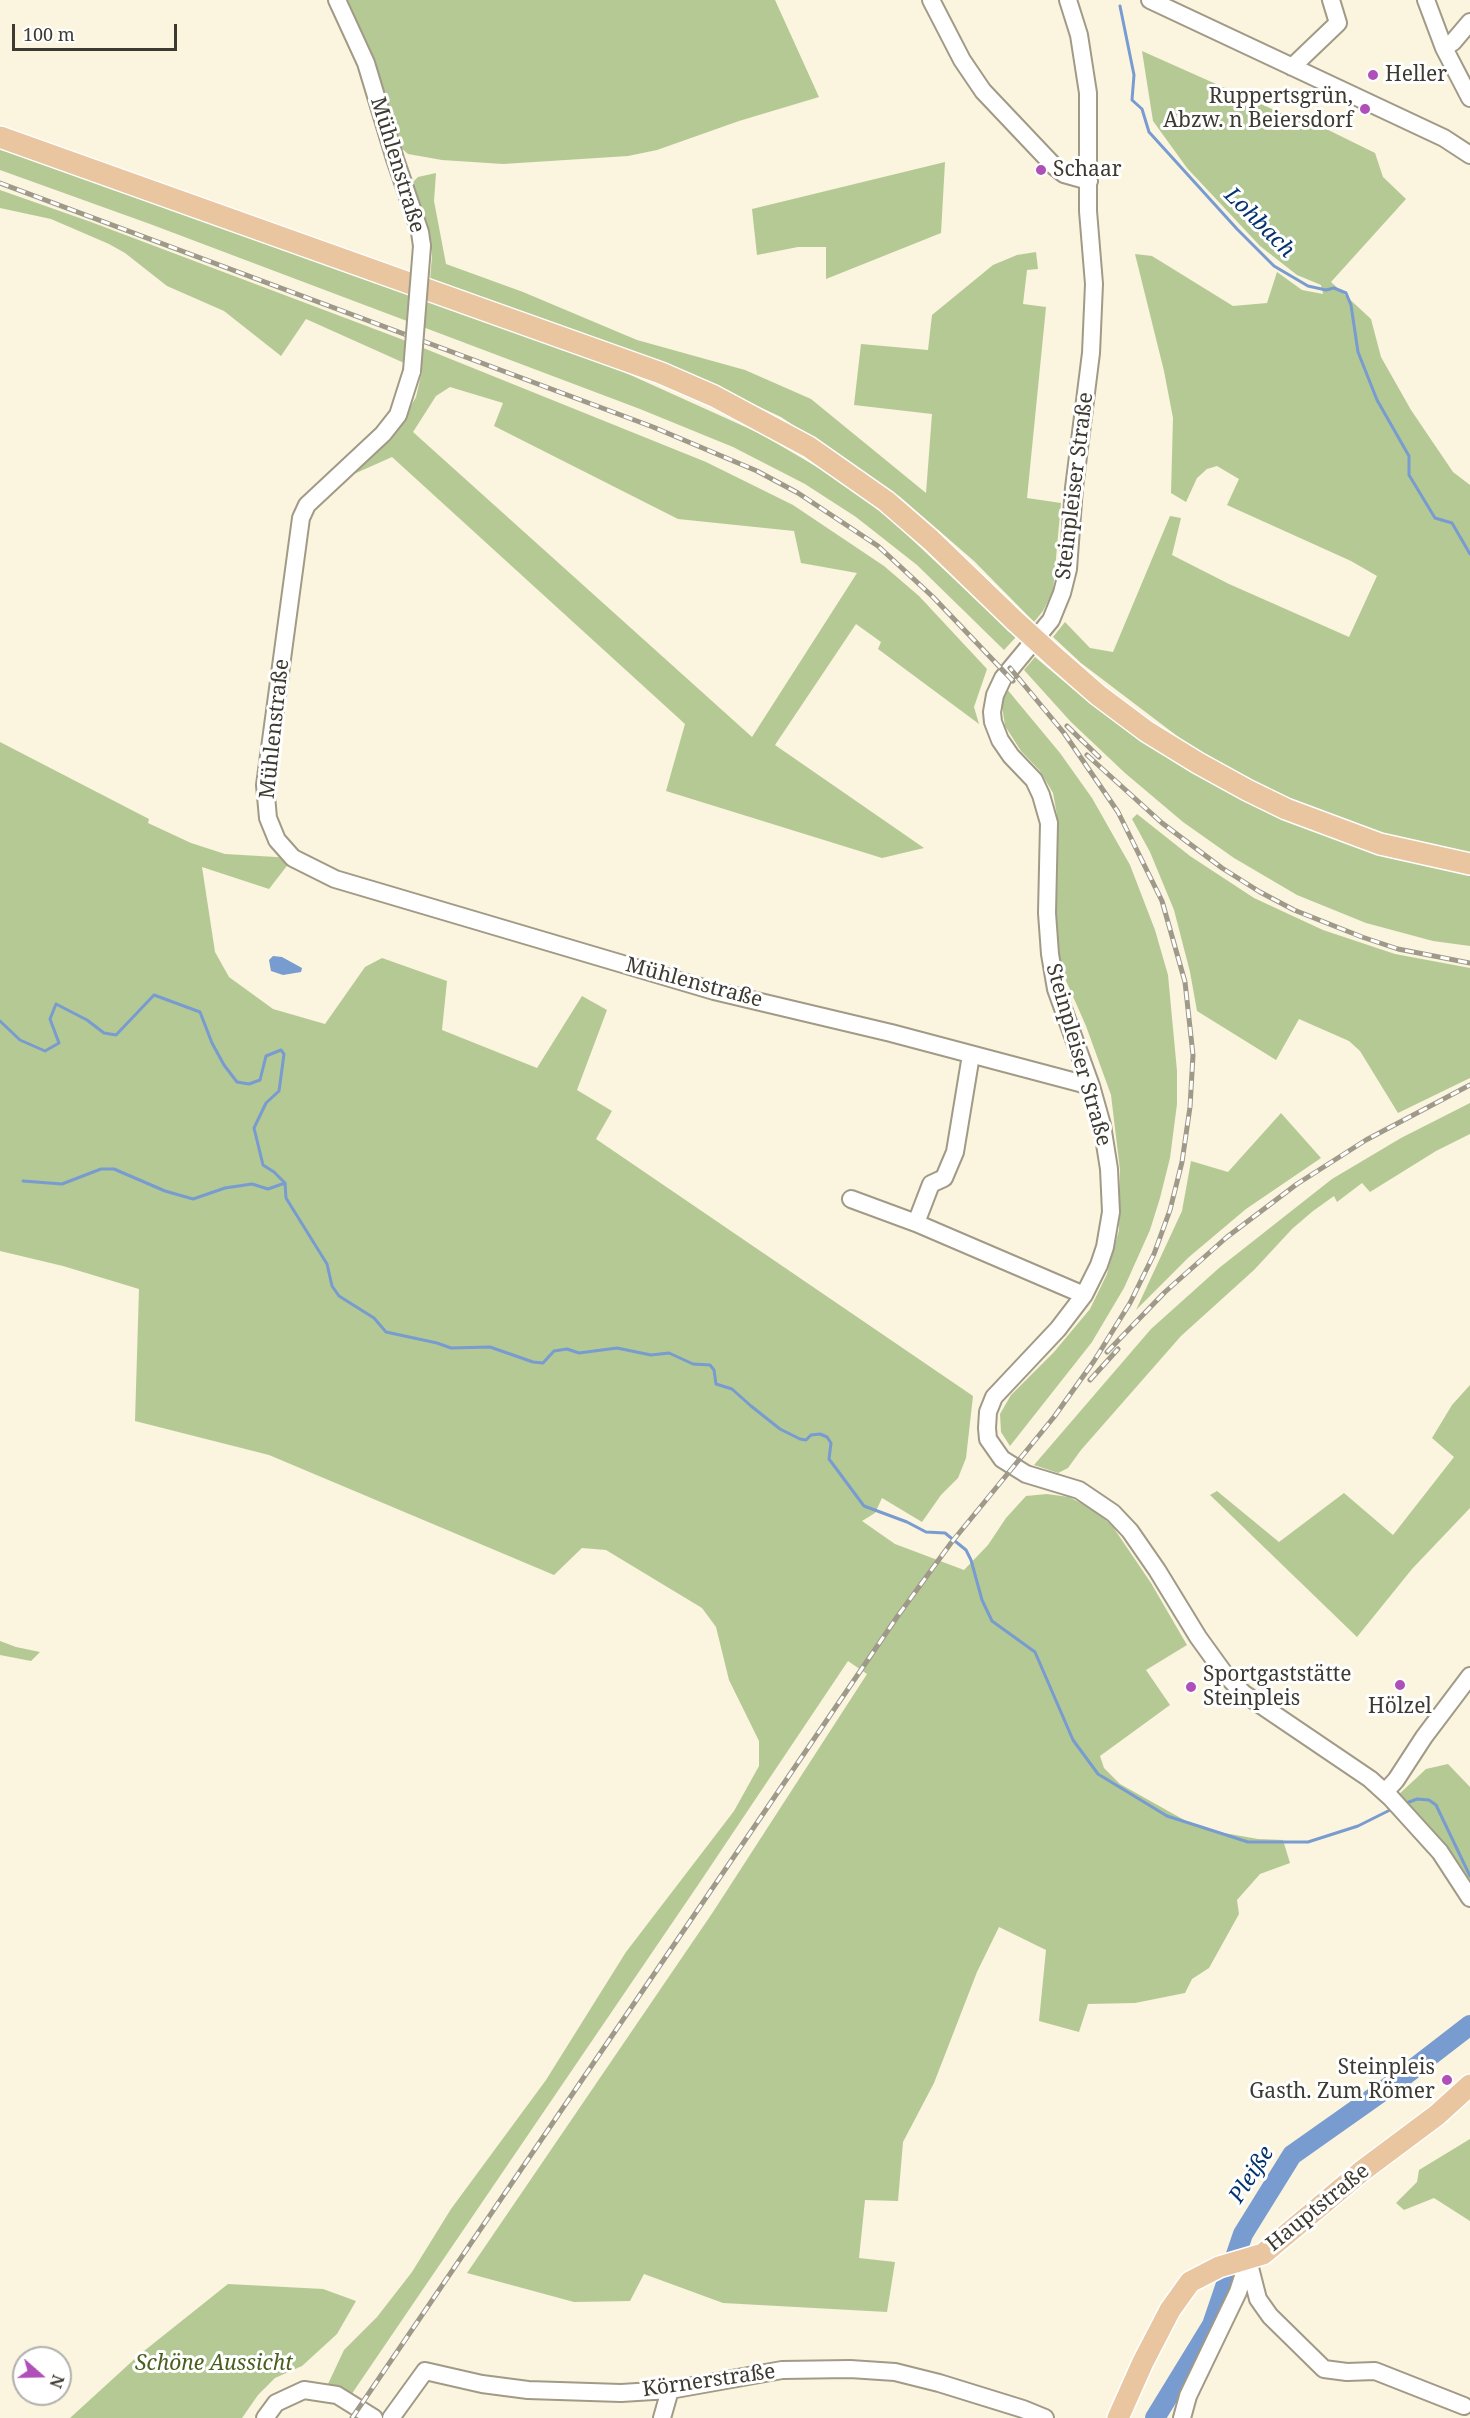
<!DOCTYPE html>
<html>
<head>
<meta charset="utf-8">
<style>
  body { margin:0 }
  #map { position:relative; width:1470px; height:2418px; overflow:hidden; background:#fbf4de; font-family:"Noto Serif",serif }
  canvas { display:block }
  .north { position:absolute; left:12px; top:2346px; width:60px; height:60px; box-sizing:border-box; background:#fff; border:2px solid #b1b0ad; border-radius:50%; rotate:110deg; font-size:16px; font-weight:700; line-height:24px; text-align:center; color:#3d3a31 }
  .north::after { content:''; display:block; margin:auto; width:21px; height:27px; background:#af4fb8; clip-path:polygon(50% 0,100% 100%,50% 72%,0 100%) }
  .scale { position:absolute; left:12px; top:24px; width:165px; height:27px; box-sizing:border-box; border:3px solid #3d3a31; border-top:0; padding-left:8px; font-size:18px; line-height:21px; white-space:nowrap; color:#3d3a31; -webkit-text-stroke:4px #fff; paint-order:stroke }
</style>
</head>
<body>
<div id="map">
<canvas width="1470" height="2418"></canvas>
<div class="north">N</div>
<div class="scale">100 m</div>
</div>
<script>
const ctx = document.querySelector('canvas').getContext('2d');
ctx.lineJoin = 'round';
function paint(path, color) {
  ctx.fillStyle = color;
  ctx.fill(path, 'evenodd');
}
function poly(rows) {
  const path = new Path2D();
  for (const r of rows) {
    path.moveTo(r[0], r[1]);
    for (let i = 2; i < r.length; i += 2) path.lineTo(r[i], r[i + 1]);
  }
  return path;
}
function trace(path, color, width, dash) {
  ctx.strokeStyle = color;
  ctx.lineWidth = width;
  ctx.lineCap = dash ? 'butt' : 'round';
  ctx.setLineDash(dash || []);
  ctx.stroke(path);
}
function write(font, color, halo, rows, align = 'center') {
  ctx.font = font + ' "Noto Serif",serif';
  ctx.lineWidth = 6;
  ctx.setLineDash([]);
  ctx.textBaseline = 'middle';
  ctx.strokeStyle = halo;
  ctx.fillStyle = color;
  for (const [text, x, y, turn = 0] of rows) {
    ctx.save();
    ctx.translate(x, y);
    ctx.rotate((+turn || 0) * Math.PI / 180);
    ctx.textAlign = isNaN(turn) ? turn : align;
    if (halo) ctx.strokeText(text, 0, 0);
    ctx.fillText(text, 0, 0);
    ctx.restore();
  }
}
paint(poly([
  [346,0,775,0,819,97,739,121,657,150,628,156,503,164,442,160,408,154,399,146,385,92],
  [1142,51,1299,121,1308,120,1375,153,1383,177,1406,199,1331,282,1371,319,1381,357,1411,410,1453,472,1470,485,1470,854,1386,836,1321,813,1252,781,1185,742,1081,663,1053,637,1065,622,1090,648,1113,652,1170,516,1181,518,1172,555,1229,584,1349,637,1377,576,1351,561,1227,505,1239,479,1217,466,1207,469,1197,478,1186,502,1171,493,1173,418,1164,371,1135,254,1152,256,1233,306,1267,303,1277,272,1302,290,1323,294,1321,285,1297,275,1260,246,1187,168,1153,121],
  [0,147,606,364,761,434,839,480,890,519,1016,637,1004,650,917,565,856,517,805,484,733,447,640,409,150,224,0,170],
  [945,162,941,233,826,279,826,247,798,247,757,255,752,209],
  [436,173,434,201,446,264,523,292,637,340,745,370,811,399,926,493,932,414,854,405,861,344,928,350,932,315,993,265,1017,255,1036,252,1038,269,1027,270,1023,304,1046,307,1027,498,1061,503,1053,591,1043,611,1034,622,974,561,899,496,781,417,680,370,546,323,430,280,432,256,429,230,413,182,418,177],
  [0,190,91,222,401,339,706,462,793,505,884,566,919,596,987,669,974,707,979,724,878,649,881,642,856,624,775,745,924,848,882,858,666,791,685,724,392,457,345,478,377,452,401,423,416,397,422,371,306,319,281,356,224,311,167,286,125,253,109,244,51,219,0,208],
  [450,387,503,403,494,426,678,519,794,531,801,563,857,573,752,737,413,432,436,396],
  [1035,657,1092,705,1138,737,1184,768,1252,805,1345,843,1470,875,1470,946,1433,941,1366,923,1297,895,1234,858,1183,822,1125,773,1071,722,1024,670],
  [1006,688,1060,753,1092,798,1130,865,1155,930,1168,975,1177,1071,1177,1104,1170,1158,1160,1198,1150,1230,1124,1288,1092,1342,1010,1446,1001,1432,1000,1414,1011,1395,1054,1352,1090,1309,1107,1274,1119,1230,1120,1170,1111,1095,1086,1026,1064,976,1056,944,1057,815,1053,793,1040,771,1021,751,1005,726,1002,706],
  [0,742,149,819,148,823,191,843,225,854,293,858,269,889,202,867,215,952,229,977,273,1009,325,1024,365,967,382,958,447,981,442,1030,537,1068,582,996,607,1010,577,1090,612,1111,596,1139,973,1396,966,1458,958,1478,941,1495,922,1522,882,1498,875,1513,862,1521,895,1544,964,1570,988,1545,1006,1518,1026,1496,1047,1494,1069,1497,1096,1511,1113,1527,1151,1583,1187,1645,1146,1670,1170,1705,1100,1756,1104,1768,1120,1784,1186,1821,1224,1833,1258,1839,1283,1840,1290,1863,1260,1874,1237,1900,1239,1914,1209,1968,1192,1979,1185,1993,1135,2003,1088,2004,1079,2032,1039,2021,1046,1950,999,1927,977,1972,934,2083,903,2142,898,2201,865,2200,859,2258,895,2262,887,2312,723,2303,644,2274,630,2301,574,2302,467,2273,713,1912,867,1674,848,1661,698,1885,351,2395,328,2384,344,2350,377,2317,412,2272,451,2209,546,2080,626,1952,734,1811,759,1766,759,1741,729,1680,716,1627,702,1608,606,1550,582,1548,554,1575,269,1455,135,1421,139,1289,63,1266,0,1251],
  [1137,814,1190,856,1254,898,1323,930,1395,954,1470,968,1470,1078,1398,1113,1360,1051,1349,1041,1299,1019,1276,1060,1197,1011,1190,972,1174,910,1150,852,1132,819],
  [1470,1103,1470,1134,1436,1151,1370,1192,1362,1183,1337,1202,1334,1196,1313,1211,1292,1229,1254,1270,1181,1336,1081,1450,1068,1468,1058,1473,1034,1465,1151,1329,1219,1268,1332,1179,1401,1138],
  [1281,1113,1321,1158,1246,1209,1189,1257,1136,1310,1182,1211,1191,1161,1228,1172],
  [1470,1385,1470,1508,1412,1569,1357,1637,1210,1495,1217,1491,1279,1542,1344,1493,1393,1535,1454,1457,1432,1438,1452,1405],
  [0,1641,16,1647,40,1652,31,1661,0,1655],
  [1448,1764,1470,1787,1470,1886,1396,1797,1426,1769],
  [1470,2139,1470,2221,1434,2198,1404,2210,1396,2203,1417,2182,1419,2170],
  [228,2284,323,2289,356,2301,337,2334,302,2366,275,2378,258,2395,242,2418,70,2418,139,2355]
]), '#b5c995');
paint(poly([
  [273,956,282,957,302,968,301,972,283,975,271,971,269,960]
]), '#789bd0');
trace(poly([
  [1120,6,1134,75,1132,100,1142,109,1149,132,1237,229,1274,266,1308,286,1326,290,1334,288,1346,293,1351,305,1358,352,1377,400,1409,456,1409,475,1435,518,1452,523,1470,554],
  [0,1021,20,1040,45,1051,59,1043,50,1019,56,1004,87,1020,104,1033,116,1035,154,995,200,1012,212,1043,224,1065,237,1082,249,1084,260,1080,266,1056,281,1050,284,1054,279,1091,266,1103,254,1128,263,1165,274,1172,285,1183,286,1198,327,1264,332,1286,339,1296,374,1318,386,1332,437,1343,451,1348,490,1347,533,1362,543,1363,554,1351,567,1349,579,1353,617,1348,651,1355,669,1353,693,1364,710,1365,714,1370,716,1384,732,1389,751,1406,780,1429,800,1439,806,1440,811,1435,820,1434,827,1437,831,1443,829,1459,864,1506,907,1522,926,1532,945,1533,966,1550,971,1560,982,1600,992,1621,1035,1652,1073,1740,1098,1774,1167,1816,1248,1842,1308,1842,1358,1826,1392,1809],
  [23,1181,62,1184,101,1169,114,1169,165,1191,193,1199,225,1188,252,1184,268,1189,285,1183],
  [1404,1804,1417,1799,1429,1800,1436,1805,1470,1876]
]), '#789bd0', 3);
trace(poly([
  [1155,2418,1212,2325,1243,2234,1292,2155,1404,2076,1470,2025]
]), '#789bd0', 20);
const minor = poly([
  [337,0,366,63,395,159,420,232,422,246],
  [931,0,962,60,983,91,1055,167,1064,174,1089,181],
  [1068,0,1079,35,1088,93,1088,211,1094,284,1091,353,1074,488,1068,569,1062,593,1051,620,1003,678,995,695,992,712,993,722,1000,740,1011,756,1034,780,1041,795,1049,823,1047,913,1050,954,1056,989,1091,1086,1102,1125,1109,1169,1111,1212,1105,1247,1099,1265,1084,1295,1058,1329,994,1397,988,1412,987,1428,988,1439,1002,1459,1026,1474,1079,1490,1113,1513,1130,1531,1157,1570,1198,1637,1224,1673,1243,1693,1370,1779,1391,1798,1440,1852,1470,1898],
  [1150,0,1444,138,1470,155],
  [1426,0,1444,48,1470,98],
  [1444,48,1453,42,1470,22],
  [1292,67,1338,23,1331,0],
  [412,371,398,415,383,434,307,505,301,518,265,785,268,818,277,840,293,858,335,879,714,991,891,1033,1091,1086],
  [851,1199,916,1223,1084,1295],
  [916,1223,931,1184,944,1178,955,1152,971,1055],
  [1385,1792,1396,1780,1424,1737,1470,1676],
  [1248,2260,1258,2299,1270,2316,1324,2369,1347,2372,1375,2371,1464,2406],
  [265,2418,276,2403,304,2390,337,2395,374,2418],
  [391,2418,425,2371,482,2384,528,2390,621,2393,670,2390,782,2370,850,2369,895,2372,939,2383,1023,2409,1045,2418],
  [662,2418,670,2390],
  [1182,2418,1188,2396,1238,2292,1248,2261]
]);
const major = poly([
  [0,137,661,373,714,396,809,447,886,501,931,540,1015,621],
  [1058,660,1098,695,1146,731,1198,763,1247,790,1286,809,1380,844,1470,864],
  [1118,2418,1143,2362,1170,2310,1190,2282,1219,2267,1263,2254,1362,2171,1437,2115,1470,2085]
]);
trace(minor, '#a19a86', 20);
trace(major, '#fff', 24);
trace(minor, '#fff', 16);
trace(major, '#e9c5a0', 21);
const rail = poly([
  [0,183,653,427,757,471,798,493,878,546,933,597,1013,681],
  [1067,726,1099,757],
  [1087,755,1162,823,1222,868,1260,892,1294,910,1362,937,1398,949,1470,963],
  [1107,1352,1165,1292,1227,1237,1297,1184,1366,1140,1470,1085],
  [1090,1380,1118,1349],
  [352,2418,897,1617,951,1543,1054,1417,1094,1361,1130,1303,1154,1254,1170,1210,1182,1162,1190,1107,1193,1055,1185,982,1162,901,1118,812,1064,733,1010,668]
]);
trace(rail, '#9e9989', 5);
trace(rail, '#fff', 3, [9]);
const minorBridge = poly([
  [412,371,422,246]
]);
const majorBridge = poly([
  [1015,621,1058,660]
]);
trace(minorBridge, '#a19a86', 20, []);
trace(majorBridge, '#fff', 24, []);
trace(minorBridge, '#fff', 16);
trace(majorBridge, '#e9c5a0', 21);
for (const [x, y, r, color] of [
  [1373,75,6,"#af4fb8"],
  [1365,109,6,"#af4fb8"],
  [1041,170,6,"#af4fb8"],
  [1400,1685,6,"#af4fb8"],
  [1191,1687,6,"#af4fb8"],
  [1447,2080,6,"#af4fb8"]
]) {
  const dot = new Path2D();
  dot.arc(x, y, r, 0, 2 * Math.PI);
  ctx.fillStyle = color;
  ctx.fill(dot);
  trace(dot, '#fff', 2);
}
write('21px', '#3d3a31', '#fff', [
  ["Heller",1385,75],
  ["Ruppertsgrün,",1353,97,"right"],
  ["Abzw. n Beiersdorf",1353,121,"right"],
  ["Schaar",1053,170],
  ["Sportgaststätte",1203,1675],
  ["Steinpleis",1203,1699],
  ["Hölzel",1400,1707,"center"],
  ["Steinpleis",1435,2068,"right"],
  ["Gasth. Zum Römer",1435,2092,"right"]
], 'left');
write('21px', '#3d3a31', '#fff', [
  ["Mühlenstraße",397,165,73],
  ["Steinpleiser Straße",1075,486,-83],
  ["Mühlenstraße",275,729,-84],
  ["Mühlenstraße",694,983,15],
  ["Steinpleiser Straße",1078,1055,74],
  ["Hauptstraße",1318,2208,-39],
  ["Körnerstraße",709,2381,-8]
]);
write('italic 21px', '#4a5e1d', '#fff', [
  ["Schöne Aussicht",214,2364]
]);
write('italic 22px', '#04326f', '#fff', [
  ["Lohbach",1259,223,45],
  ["Pleiße",1252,2175,-57]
]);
</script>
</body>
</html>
